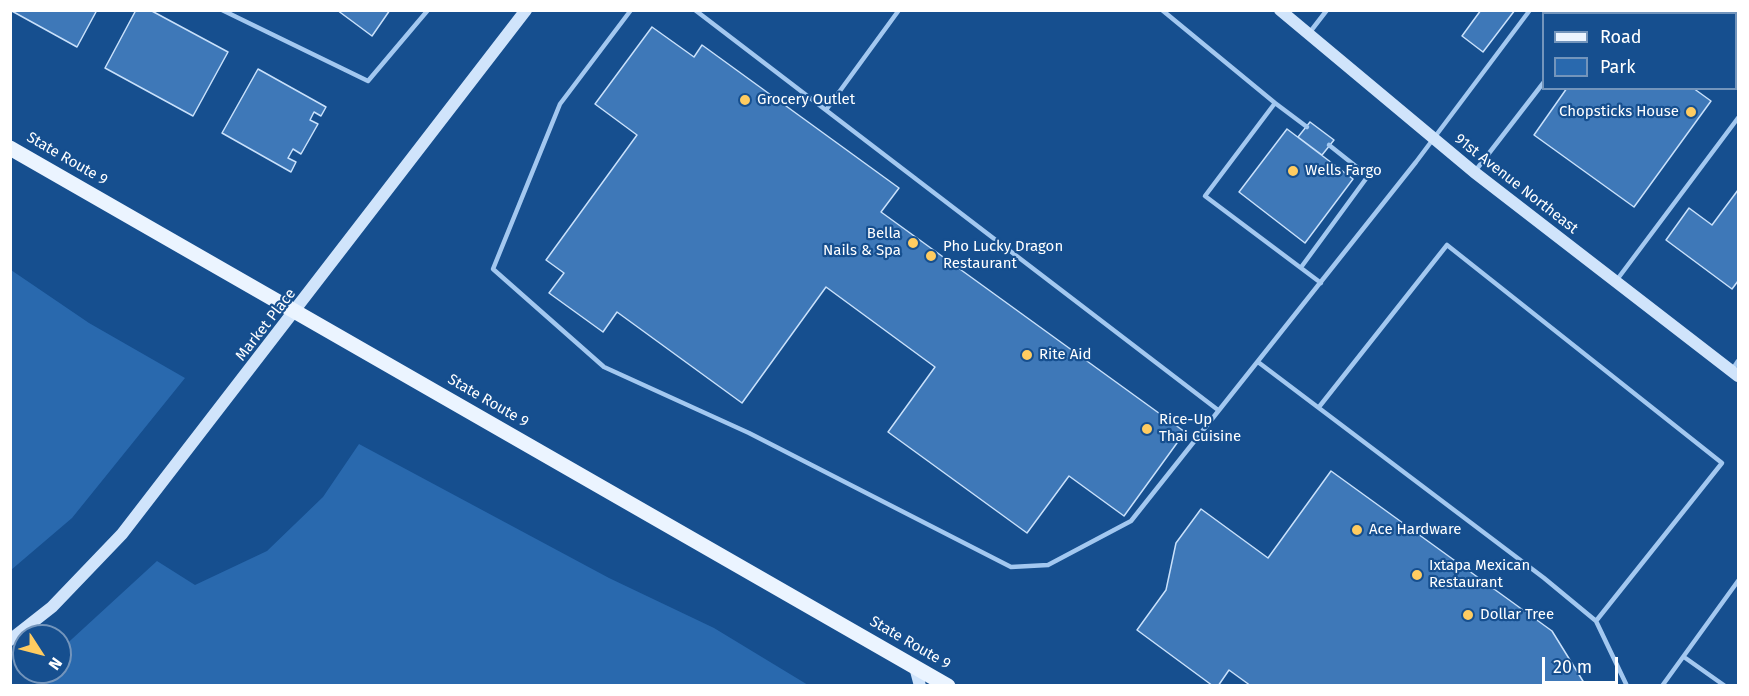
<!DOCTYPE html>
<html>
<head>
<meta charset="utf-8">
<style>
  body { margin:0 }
  #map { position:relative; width:1749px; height:696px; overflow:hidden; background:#164f8f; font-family:"Fira Sans",sans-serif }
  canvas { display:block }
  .frame { position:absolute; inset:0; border:12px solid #fff; pointer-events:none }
  .legend { position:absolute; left:1542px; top:12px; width:195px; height:78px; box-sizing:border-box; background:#164f8f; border:2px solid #7395bc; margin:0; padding:8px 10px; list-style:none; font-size:18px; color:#fff }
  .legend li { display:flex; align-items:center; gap:12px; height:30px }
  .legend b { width:30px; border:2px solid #7395bc }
  .north { position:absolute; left:12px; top:624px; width:60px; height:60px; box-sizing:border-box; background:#164f8f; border:2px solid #7395bc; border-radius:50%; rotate:126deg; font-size:16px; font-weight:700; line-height:24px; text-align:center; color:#fff }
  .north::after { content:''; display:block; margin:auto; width:21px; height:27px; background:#ffcc61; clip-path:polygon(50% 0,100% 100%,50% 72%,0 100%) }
  .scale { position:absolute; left:1542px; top:657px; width:76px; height:27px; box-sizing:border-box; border:3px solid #fff; border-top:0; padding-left:8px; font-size:18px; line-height:21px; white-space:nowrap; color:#fff; -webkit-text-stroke:4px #164f8f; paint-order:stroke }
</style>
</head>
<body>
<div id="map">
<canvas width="1749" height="696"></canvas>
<div class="frame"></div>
<ul class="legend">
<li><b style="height:8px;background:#ebf4ff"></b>Road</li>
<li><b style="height:16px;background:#2969ae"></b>Park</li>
</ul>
<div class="north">N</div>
<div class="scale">20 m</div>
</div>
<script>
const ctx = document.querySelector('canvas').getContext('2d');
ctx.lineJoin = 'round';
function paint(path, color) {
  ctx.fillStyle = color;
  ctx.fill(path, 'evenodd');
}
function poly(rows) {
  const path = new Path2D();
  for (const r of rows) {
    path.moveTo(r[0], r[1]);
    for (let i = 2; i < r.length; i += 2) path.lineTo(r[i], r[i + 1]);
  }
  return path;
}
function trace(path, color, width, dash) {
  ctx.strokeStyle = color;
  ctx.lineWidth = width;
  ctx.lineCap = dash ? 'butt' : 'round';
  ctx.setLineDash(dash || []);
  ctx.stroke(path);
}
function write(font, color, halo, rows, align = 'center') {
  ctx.font = font + ' "Fira Sans",sans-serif';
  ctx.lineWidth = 4.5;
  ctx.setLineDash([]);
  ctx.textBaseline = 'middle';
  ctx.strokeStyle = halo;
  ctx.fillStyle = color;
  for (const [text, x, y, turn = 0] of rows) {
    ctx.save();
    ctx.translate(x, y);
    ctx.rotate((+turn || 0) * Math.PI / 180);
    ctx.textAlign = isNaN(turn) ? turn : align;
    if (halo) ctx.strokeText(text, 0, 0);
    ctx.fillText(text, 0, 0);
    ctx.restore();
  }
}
paint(poly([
  [11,270,89,323,185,378,72,518,11,570],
  [359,444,609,578,714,628,808,685,40,685,40,672,60,672,60,650,157,561,195,585,267,551,323,497]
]), '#2969ae');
const building = poly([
  [10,10,97,10,77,47,10,10],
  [136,10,150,10,228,52,193,116,105,68,136,10],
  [337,10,390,10,372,36,337,10],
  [1515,10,1483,52,1462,36,1481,10,1515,10],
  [652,27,694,57,702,45,899,188,881,212,1185,432,1124,516,1069,476,1027,533,888,432,935,367,826,287,742,403,617,312,603,332,549,293,564,273,546,260,637,135,595,104,652,27],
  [258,69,326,107,321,116,314,112,310,120,318,124,301,154,293,149,288,158,296,162,291,172,222,133,258,69],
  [1567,88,1693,88,1711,101,1634,207,1534,135,1567,88],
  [1310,122,1334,140,1322,155,1298,137,1310,122],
  [1287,129,1353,179,1305,243,1239,192,1287,129],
  [1738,190,1738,281,1732,289,1666,240,1689,208,1712,225,1738,190],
  [1331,471,1552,631,1586,686,1251,686,1229,670,1218,686,1213,686,1137,630,1166,590,1176,543,1201,509,1268,558,1331,471]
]);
paint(building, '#3e78b8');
trace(building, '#c9e1fb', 1.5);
trace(poly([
  [222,10,368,81,428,10],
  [631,10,560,104,493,269,604,367,749,433,1011,567,1048,565,1131,521,1416,162,1530,10],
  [695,10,1218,410],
  [1162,10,1275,103,1205,196,1321,283],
  [1660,10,1664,14],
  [1596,14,1599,10],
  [1310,32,1327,10],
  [1736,68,1738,70],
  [1275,103,1307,127],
  [826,110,899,10],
  [1476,170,1544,82],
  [1302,266,1368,176,1329,145],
  [1616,281,1738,118],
  [1258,362,1544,578,1596,621,1627,686],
  [1732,370,1738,361],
  [1319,407,1447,245,1722,463,1596,621],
  [1684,657,1725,686],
  [1662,686,1738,581]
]), '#a3c8f0', 4.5);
trace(poly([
  [1280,10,1474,172,1738,376],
  [10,640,52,607,122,534,526,10],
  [915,667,920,686]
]), '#d0e4fb', 12);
trace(poly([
  [10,148,948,686]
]), '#ebf4ff', 15);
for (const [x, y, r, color] of [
  [745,100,6,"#ffcc61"],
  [1691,112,6,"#ffcc61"],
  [1293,171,6,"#ffcc61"],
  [913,243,6,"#ffcc61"],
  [931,256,6,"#ffcc61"],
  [1027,355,6,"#ffcc61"],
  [1147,429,6,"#ffcc61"],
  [1357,530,6,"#ffcc61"],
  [1417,575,6,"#ffcc61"],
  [1468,615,6,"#ffcc61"]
]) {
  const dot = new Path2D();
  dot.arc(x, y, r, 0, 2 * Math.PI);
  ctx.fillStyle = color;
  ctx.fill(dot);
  trace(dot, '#164f8f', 2);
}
write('15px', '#fff', '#164f8f', [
  ["Grocery Outlet",757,100],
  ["Chopsticks House",1679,112,"right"],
  ["Wells Fargo",1305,171],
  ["Bella",901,234,"right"],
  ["Nails & Spa",901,251,"right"],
  ["Pho Lucky Dragon",943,247],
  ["Restaurant",943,264],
  ["Rite Aid",1039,355],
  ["Rice-Up",1159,420],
  ["Thai Cuisine",1159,437],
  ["Ace Hardware",1369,530],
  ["Ixtapa Mexican",1429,566],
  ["Restaurant",1429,583],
  ["Dollar Tree",1480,615]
], 'left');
write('15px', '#fff', '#164f8f', [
  ["State Route 9",67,159,30],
  ["91st Avenue Northeast",1516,184,38],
  ["Market Place",266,325,-52],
  ["State Route 9",488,401,30],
  ["State Route 9",910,643,30]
]);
</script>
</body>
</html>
